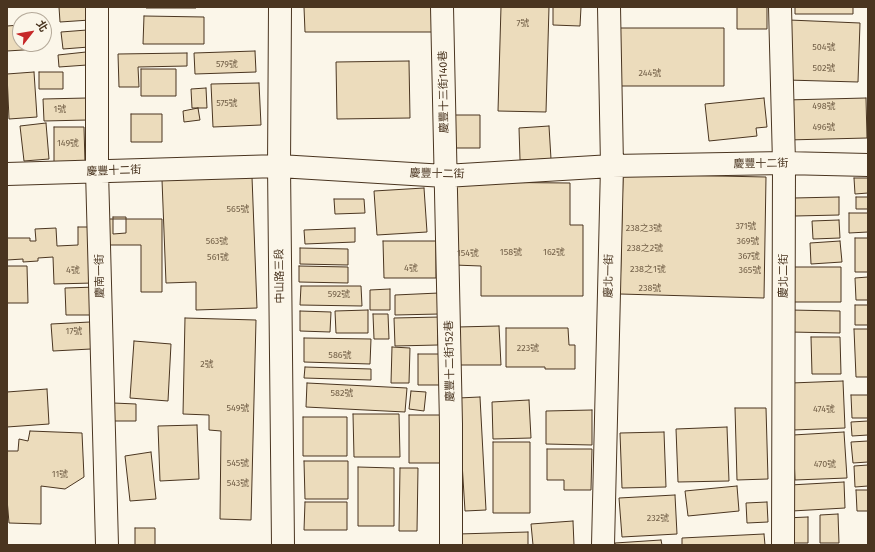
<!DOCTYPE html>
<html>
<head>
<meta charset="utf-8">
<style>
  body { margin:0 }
  #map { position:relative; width:875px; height:552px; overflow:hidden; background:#fbf6e9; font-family:"Fira Sans","Noto Sans TC",sans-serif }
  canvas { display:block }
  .frame { position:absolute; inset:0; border:8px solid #4a3520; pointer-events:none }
  .north { position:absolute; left:12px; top:12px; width:40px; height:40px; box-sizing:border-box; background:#fbf6e9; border:1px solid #b4a999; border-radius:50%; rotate:59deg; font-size:11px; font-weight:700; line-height:16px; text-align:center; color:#4a3520 }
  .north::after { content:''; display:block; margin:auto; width:14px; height:18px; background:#c62828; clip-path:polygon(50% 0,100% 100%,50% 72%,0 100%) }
</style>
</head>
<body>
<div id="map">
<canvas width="875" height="552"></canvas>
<div class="frame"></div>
<div class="north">北</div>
</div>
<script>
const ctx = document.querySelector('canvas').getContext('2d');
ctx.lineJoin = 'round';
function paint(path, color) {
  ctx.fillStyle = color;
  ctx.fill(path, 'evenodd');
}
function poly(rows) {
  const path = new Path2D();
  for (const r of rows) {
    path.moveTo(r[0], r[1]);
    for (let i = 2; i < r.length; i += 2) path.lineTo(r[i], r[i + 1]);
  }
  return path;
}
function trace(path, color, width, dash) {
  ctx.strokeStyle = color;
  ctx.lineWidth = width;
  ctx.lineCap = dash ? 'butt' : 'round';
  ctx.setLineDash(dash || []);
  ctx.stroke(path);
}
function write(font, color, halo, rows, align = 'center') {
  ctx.font = font + ' "Fira Sans","Noto Sans TC",sans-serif';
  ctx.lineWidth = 3;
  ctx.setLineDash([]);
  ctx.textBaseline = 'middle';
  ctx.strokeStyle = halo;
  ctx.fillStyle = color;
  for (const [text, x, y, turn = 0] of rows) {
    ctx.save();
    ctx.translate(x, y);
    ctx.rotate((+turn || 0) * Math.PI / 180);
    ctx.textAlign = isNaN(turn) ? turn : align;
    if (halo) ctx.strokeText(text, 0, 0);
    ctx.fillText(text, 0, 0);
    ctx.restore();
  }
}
const building = poly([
  [59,7,89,7,90,20,60,22,59,7],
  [146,7,196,7,196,8,146,8,146,7],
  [304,7,432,7,432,32,305,32,304,7],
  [501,7,549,7,546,112,498,111,501,7],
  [553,7,581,7,580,26,553,25,553,7],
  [737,7,767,7,767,29,737,29,737,7],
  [795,7,853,7,853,14,795,14,795,7],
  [144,16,204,17,204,44,143,44,144,16],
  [789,20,860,23,858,82,787,80,789,20],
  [20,25,20,44,39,44,39,49,7,51,7,26,20,25],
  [619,28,724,28,724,86,620,86,619,28],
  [87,30,89,47,63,49,61,32,87,30],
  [255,51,256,72,195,74,194,53,255,51],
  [86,52,87,65,59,67,58,55,86,52],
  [187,53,187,66,138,67,139,87,119,87,118,54,187,53],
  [409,61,410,118,337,119,336,62,409,61],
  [141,69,176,69,176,96,141,96,141,69],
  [34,72,37,117,9,119,7,74,34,72],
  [39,72,63,72,63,89,39,89,39,72],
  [259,83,261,125,213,127,211,84,259,83],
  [206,88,207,108,192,108,191,89,206,88],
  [87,98,88,120,44,121,43,99,87,98],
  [764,98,767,127,756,128,757,136,709,141,705,104,764,98],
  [866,98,867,138,787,140,786,100,866,98],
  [198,108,200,120,184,122,183,111,198,108],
  [131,114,162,114,162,142,131,142,131,114],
  [449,115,480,115,480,148,450,148,449,115],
  [46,123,49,159,24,161,20,126,46,123],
  [549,126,551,159,520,160,519,128,549,126],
  [54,127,84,127,85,163,54,164,54,127],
  [623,174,766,177,764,298,620,294,623,174],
  [252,177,257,308,196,310,196,282,166,283,162,180,252,177],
  [854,178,868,178,868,193,855,194,854,178],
  [455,182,570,183,570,225,583,225,583,296,481,296,481,266,454,265,455,182],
  [424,188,427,232,377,235,374,191,424,188],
  [839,197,839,215,795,216,794,198,839,197],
  [856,197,868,197,868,209,856,209,856,197],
  [334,199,364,199,365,213,335,214,334,199],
  [849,213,868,213,868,232,849,233,849,213],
  [113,217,126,217,126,233,113,234,113,217],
  [104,219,162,219,162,292,141,292,141,245,104,245,104,219],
  [839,220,840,238,813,239,812,221,839,220],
  [78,227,91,227,93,283,54,284,53,257,38,258,38,261,23,262,23,259,7,260,7,238,30,238,30,241,36,241,35,229,56,228,57,246,78,245,78,227],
  [355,228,355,242,305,244,304,230,355,228],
  [855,238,868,238,868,272,855,272,855,238],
  [383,241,436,241,436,278,384,278,383,241],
  [840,241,842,262,811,264,810,243,840,241],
  [300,248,348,249,348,265,300,264,300,248],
  [7,266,27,266,28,303,7,303,7,266],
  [299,266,348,267,348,283,299,282,299,266],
  [794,267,841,267,841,302,794,302,794,267],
  [868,277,868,300,856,300,855,278,868,277],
  [301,286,361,286,362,306,300,305,301,286],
  [97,287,98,315,66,315,65,288,97,287],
  [390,289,390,310,370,310,370,290,390,289],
  [439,293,439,314,395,315,395,295,439,293],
  [855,305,868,305,868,325,855,325,855,305],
  [368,310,368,333,336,333,335,311,368,310],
  [790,310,840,311,840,333,790,332,790,310],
  [300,311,331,312,330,332,300,331,300,311],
  [373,314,388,314,389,339,374,339,373,314],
  [441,317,441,335,438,335,438,345,395,346,394,318,441,317],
  [185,318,256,320,251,520,220,519,221,431,209,430,209,415,183,414,185,318],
  [90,322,91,349,53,351,51,324,90,322],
  [499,326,501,365,458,365,457,327,499,326],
  [506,328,568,328,569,345,575,345,575,369,545,369,545,367,506,367,506,328],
  [854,329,868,329,868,377,856,377,854,329],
  [811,337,840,337,841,374,812,374,811,337],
  [304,338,371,339,370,364,304,362,304,338],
  [134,341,171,344,168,401,130,398,134,341],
  [392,347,410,348,409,383,391,383,392,347],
  [418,354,442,354,442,385,418,385,418,354],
  [305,367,371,369,371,380,304,378,305,367],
  [843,381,845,428,793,430,791,383,843,381],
  [307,383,407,388,405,412,306,407,307,383],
  [47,389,49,424,7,427,7,392,47,389],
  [411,391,426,392,424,411,409,409,411,391],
  [851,395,868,395,868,418,852,418,851,395],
  [480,397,486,510,465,511,458,398,480,397],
  [529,400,531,438,493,439,492,402,529,400],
  [113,403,136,404,136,421,113,421,113,403],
  [735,408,766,408,768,479,737,480,735,408],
  [592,410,592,445,546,444,546,411,592,410],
  [353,414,399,414,400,457,354,457,353,414],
  [409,415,440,415,440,463,409,463,409,415],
  [303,417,347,417,347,456,303,456,303,417],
  [868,421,868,435,852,436,851,422,868,421],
  [197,425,199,479,160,481,158,426,197,425],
  [727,427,729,481,678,482,676,429,727,427],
  [30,431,82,433,84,477,65,489,41,486,41,524,9,523,7,499,7,451,18,451,19,439,28,441,30,431],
  [664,432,666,487,622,488,620,433,664,432],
  [844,432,847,478,795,480,793,435,844,432],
  [868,441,868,462,853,463,851,442,868,441],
  [493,442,530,442,530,513,493,513,493,442],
  [547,449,592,449,591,490,564,490,564,480,547,480,547,449],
  [151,452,156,499,130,501,125,456,151,452],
  [304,461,348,461,348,499,305,499,304,461],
  [868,465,868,486,855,487,854,466,868,465],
  [358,467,394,468,394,526,358,526,358,467],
  [400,468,418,468,417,531,399,531,400,468],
  [844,482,845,508,792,511,790,485,844,482],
  [737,486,739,511,688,516,685,491,737,486],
  [856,490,868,490,868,511,857,511,856,490],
  [675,495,677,534,622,537,619,498,675,495],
  [305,502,347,502,347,530,304,530,305,502],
  [767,502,768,522,747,523,746,503,767,502],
  [838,514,839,543,820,543,820,515,838,514],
  [808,517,808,543,786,543,785,518,808,517],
  [573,521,574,545,533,545,531,524,573,521],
  [135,528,155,528,155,545,135,545,135,528],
  [528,532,528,545,459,545,458,534,528,532],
  [764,534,765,545,682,545,682,538,764,534],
  [661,540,662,545,615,545,615,543,661,540]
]);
paint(building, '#ecdcbc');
trace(building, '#4a3520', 1);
const minor = poly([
  [97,7,97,171,107,545],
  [280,7,279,166,283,545],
  [442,7,451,424,451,545],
  [780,7,784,163,783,545],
  [7,174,279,166,445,176,612,166,784,163,868,165],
  [603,545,612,166,609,7]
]);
trace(minor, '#4a3520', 24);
trace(minor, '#fbf6e9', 22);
write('9px', '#725f47', null, [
  ["7號",523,23],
  ["504號",824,47],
  ["579號",227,64],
  ["502號",824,68],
  ["244號",650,73],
  ["575號",227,103],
  ["498號",824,106],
  ["1號",60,109],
  ["496號",824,127],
  ["149號",68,143],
  ["565號",238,209],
  ["371號",746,226],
  ["238之3號",644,228],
  ["563號",217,241],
  ["369號",748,241],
  ["238之2號",645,248],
  ["158號",511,252],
  ["162號",554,252],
  ["154號",468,253],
  ["367號",749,256],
  ["561號",218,257],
  ["4號",411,268],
  ["238之1號",648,269],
  ["4號",73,270],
  ["365號",750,270],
  ["238號",650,288],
  ["592號",339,294],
  ["17號",74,331],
  ["223號",528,348],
  ["586號",340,355],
  ["2號",207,364],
  ["582號",342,393],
  ["549號",238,408],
  ["474號",824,409],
  ["545號",238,463],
  ["470號",825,464],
  ["11號",60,474],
  ["543號",238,483],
  ["232號",658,518]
]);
write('11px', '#4a3520', '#fbf6e9', [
  ["慶豐十三街140巷",444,92,-91],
  ["慶豐十二街",761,164,-1],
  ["慶豐十二街",114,171,-2],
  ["慶豐十二街",437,174,1],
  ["慶南一街",100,276,-91],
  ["中山路三段",280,276,-91],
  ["慶北一街",609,276,-89],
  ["慶北二街",784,276,-90],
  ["慶豐十二街152巷",450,361,-91]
]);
</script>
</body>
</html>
